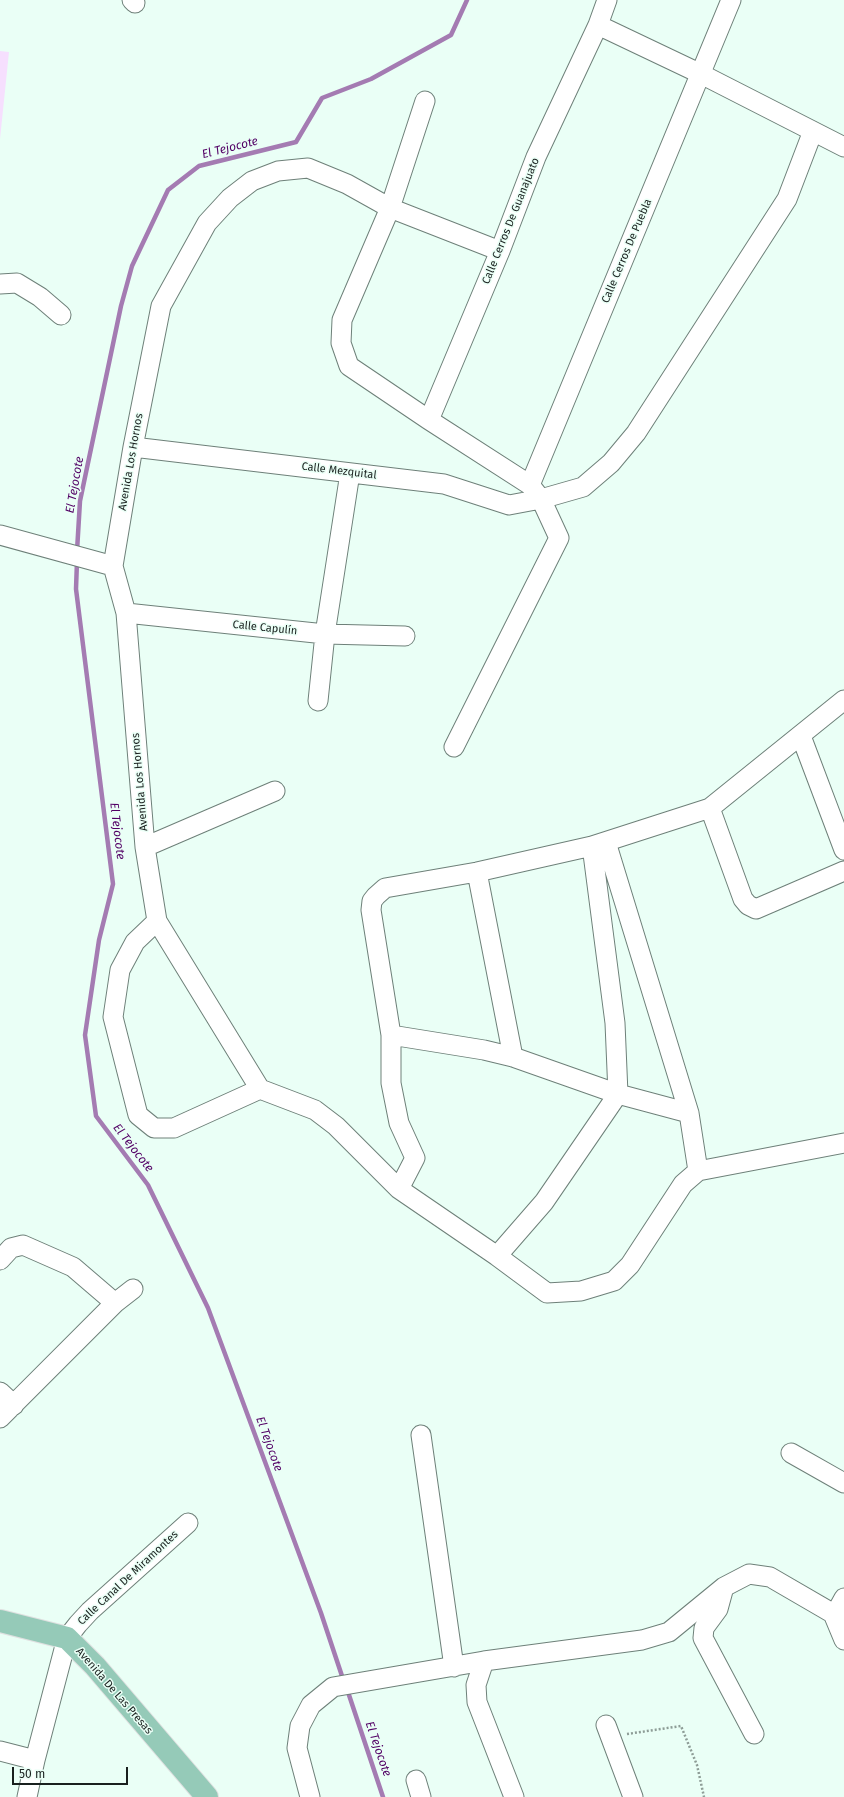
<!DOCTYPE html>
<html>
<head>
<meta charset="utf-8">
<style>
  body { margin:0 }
  #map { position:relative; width:844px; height:1797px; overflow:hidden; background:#eafff6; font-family:"Fira Sans",sans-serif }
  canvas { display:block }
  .scale { position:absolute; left:12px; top:1767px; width:116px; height:18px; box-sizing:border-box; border:2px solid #19201e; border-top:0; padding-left:5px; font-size:12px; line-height:14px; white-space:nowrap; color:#19201e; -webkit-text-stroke:3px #eafff6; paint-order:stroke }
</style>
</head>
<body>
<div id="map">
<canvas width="844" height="1797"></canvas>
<div class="scale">50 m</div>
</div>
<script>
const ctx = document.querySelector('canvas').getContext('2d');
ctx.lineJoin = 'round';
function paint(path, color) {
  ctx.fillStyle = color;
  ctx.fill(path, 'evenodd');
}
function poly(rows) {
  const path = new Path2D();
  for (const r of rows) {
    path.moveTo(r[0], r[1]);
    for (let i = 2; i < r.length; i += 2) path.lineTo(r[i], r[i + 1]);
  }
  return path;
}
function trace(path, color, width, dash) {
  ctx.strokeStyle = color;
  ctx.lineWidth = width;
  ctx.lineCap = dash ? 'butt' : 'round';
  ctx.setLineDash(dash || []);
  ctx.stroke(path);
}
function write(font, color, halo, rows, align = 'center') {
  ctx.font = font + ' "Fira Sans",sans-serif';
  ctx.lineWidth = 3;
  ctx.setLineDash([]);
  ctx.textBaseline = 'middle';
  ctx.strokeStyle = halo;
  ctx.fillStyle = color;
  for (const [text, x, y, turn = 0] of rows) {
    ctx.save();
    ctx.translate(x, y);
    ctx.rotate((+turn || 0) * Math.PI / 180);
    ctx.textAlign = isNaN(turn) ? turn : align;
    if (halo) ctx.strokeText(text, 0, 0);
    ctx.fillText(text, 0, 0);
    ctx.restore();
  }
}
paint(poly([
  [0,51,9,52,0,139]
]), '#f6dffe');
trace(poly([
  [77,551,80,501,121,306,132,266,168,190,199,166,296,142,322,98,371,79,451,35,467,0],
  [77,561,76,589,113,884,99,940,85,1035,96,1116,148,1185,208,1308,321,1613,344,1682],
  [347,1689,383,1797]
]), '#a47bb2', 4.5);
const minor = poly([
  [132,0,135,3],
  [598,25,701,74,844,147],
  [425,101,390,208,342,320,341,343,349,366,429,420,530,485],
  [500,251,390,208,347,184,308,168,278,171,252,181,230,198,207,223,161,306,133,447,113,566,126,613,145,847,157,921,260,1089,315,1110,336,1126,399,1189,497,1256,547,1293,581,1291,614,1281,630,1265,683,1184,698,1171,844,1143],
  [0,284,17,283,40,297,61,315],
  [429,420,500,251,536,157,598,25,607,0],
  [133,447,444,484,509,505,541,499,583,487,611,463,636,433,787,199,813,131],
  [0,535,113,566],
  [126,613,325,634,405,636],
  [318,701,325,634,350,473],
  [801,736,844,850],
  [454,747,559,538,541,499,530,485,731,0],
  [710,808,743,899,748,905,756,909,844,871],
  [606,842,689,1113,698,1171],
  [145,847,275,791],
  [477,872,513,1057],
  [157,921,135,942,120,970,113,1017,138,1115,154,1128,174,1128,260,1089],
  [391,1035,484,1050,513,1057,618,1094,689,1113],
  [399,1189,415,1158,399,1123,391,1083,391,1035,371,910,372,901,376,896,385,888,477,872,592,846,710,808,844,700],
  [497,1256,544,1202,618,1094,615,1023,592,846],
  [0,1260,11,1248,23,1245,73,1267,115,1303],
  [0,1392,14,1405],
  [0,1418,115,1303,133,1289],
  [421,1435,454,1667],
  [791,1453,844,1483],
  [724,1587,718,1609,704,1628,703,1638,754,1734],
  [834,1616,844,1640],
  [834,1616,844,1598],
  [484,1661,476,1685,477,1702,514,1797],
  [606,1725,633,1797],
  [0,1751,35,1760],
  [416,1780,421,1797],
  [27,1797,35,1760,67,1638,78,1624,90,1611,188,1523],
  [310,1797,297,1748,300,1726,311,1705,333,1687,484,1661,642,1640,669,1632,724,1587,749,1574,770,1577,844,1620]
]);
const major = poly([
  [0,1621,67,1638,95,1666,207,1797]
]);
trace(minor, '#6e8079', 21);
trace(major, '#dfe0e0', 24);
trace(poly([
  [627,1734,681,1726,697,1765,704,1797]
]), '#8e9d97', 2.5, [2, 2]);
trace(minor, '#fff', 19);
trace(major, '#95cab8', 22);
write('11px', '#19201e', '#eafff6', [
  ["Calle Cerros De Guanajuato",511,221,-68],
  ["Calle Cerros De Puebla",627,251,-67],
  ["Avenida Los Hornos",131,462,-80],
  ["Calle Mezquital",339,471,7],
  ["Calle Capulín",265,628,6],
  ["Avenida Los Hornos",140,782,-95],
  ["Calle Canal De Miramontes",128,1578,-43],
  ["Avenida De Las Presas",114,1691,49]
]);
write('italic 12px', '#520065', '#eafff6', [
  ["El Tejocote",230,148,-14],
  ["El Tejocote",75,485,-80],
  ["El Tejocote",117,831,83],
  ["El Tejocote",133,1148,52],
  ["El Tejocote",269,1444,70],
  ["El Tejocote",378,1749,71]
]);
</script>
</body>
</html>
